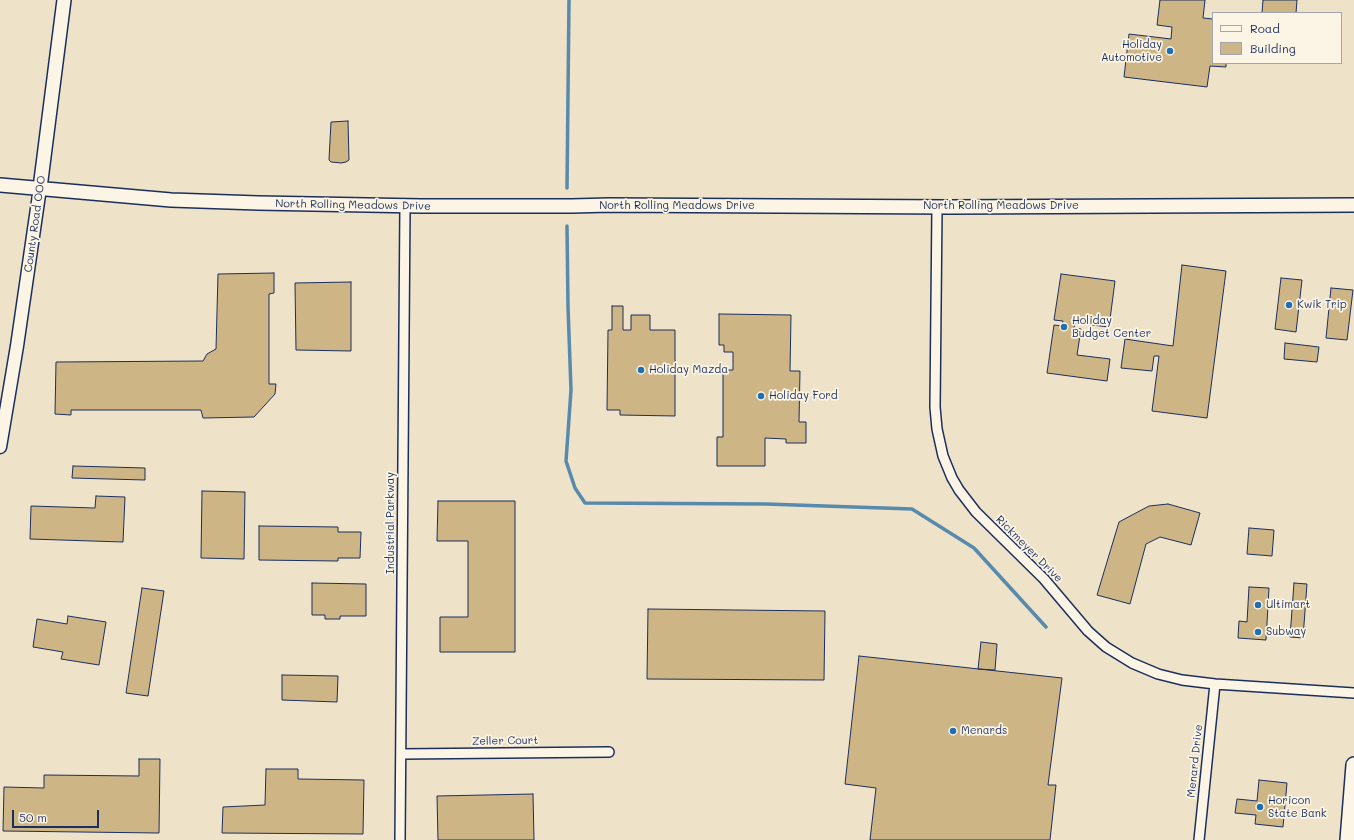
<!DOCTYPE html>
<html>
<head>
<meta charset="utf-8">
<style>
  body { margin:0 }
  #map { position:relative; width:1354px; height:840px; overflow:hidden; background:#eee2c8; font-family:Mali,sans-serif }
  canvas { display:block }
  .legend { position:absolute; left:1212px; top:12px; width:130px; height:52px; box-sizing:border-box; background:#fcf5e5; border:1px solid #a2a6af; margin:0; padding:5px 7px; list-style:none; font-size:12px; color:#1b2f5e }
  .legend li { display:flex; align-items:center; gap:8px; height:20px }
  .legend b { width:20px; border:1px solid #a2a6af }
  .scale { position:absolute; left:12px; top:810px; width:87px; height:18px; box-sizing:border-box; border:2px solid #1b2f5e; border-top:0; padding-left:5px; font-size:12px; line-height:14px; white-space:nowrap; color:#1b2f5e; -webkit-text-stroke:3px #fcf5e5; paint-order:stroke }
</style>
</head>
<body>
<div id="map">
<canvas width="1354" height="840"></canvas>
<ul class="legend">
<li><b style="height:5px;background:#fcf5e5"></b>Road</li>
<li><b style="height:11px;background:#ceb585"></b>Building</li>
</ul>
<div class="scale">50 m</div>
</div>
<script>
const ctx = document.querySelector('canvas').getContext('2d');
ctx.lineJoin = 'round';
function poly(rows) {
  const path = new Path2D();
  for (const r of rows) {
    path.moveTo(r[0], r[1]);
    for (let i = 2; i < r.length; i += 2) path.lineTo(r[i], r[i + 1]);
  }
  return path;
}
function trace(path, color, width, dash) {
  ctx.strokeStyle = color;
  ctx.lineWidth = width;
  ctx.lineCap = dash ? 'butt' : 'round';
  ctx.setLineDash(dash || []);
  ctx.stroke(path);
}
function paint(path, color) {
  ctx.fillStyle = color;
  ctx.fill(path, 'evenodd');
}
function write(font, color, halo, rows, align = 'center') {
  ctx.font = font + ' Mali,sans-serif';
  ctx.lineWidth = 3.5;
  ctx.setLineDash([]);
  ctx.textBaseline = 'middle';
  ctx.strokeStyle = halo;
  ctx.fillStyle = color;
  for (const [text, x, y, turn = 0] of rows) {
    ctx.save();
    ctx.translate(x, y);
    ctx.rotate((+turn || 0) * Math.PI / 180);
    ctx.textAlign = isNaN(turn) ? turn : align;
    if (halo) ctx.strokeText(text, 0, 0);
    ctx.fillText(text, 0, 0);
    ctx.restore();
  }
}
trace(poly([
  [567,188,569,0],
  [567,226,568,307,571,390,566,461,575,488,585,503,766,504,912,509,974,548,1046,627]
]), '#578aac', 3.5);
const building = poly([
  [1160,0,1205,0,1203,18,1213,19,1213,63,1226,63,1226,67,1210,66,1207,87,1124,77,1129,34,1171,39,1172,27,1157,25,1160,0],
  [1263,0,1297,0,1296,13,1262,13,1263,0],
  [348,121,349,160,346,162,341,163,331,162,329,160,331,122,348,121],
  [1182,265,1226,271,1207,418,1152,411,1159,356,1154,356,1152,371,1121,368,1125,339,1173,346,1182,265],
  [274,273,274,293,269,294,269,384,276,384,275,394,254,417,203,418,201,410,71,410,71,415,55,414,56,362,203,361,207,354,216,349,218,274,274,273],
  [1061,274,1115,281,1109,327,1075,323,1074,328,1081,329,1077,355,1110,359,1107,381,1047,373,1054,325,1062,326,1063,321,1054,320,1061,274],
  [1281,278,1302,280,1296,332,1275,329,1281,278],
  [351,282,351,351,296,350,295,283,351,282],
  [1331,288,1353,290,1347,340,1326,338,1331,288],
  [612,306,623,306,623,330,631,330,631,315,650,315,650,330,675,330,675,416,620,415,620,410,607,410,608,330,612,330,612,306],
  [719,314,791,315,790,371,800,371,799,422,806,422,806,443,786,443,786,439,765,438,765,466,717,466,717,437,723,437,723,370,733,370,733,352,724,352,724,345,719,345,719,314],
  [1285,343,1319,347,1317,362,1284,359,1285,343],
  [73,466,145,468,145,480,72,478,73,466],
  [202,491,245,492,244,559,201,558,202,491],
  [96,496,125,497,123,542,30,539,31,506,95,508,96,496],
  [438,501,515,501,515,652,440,652,440,617,468,617,468,541,437,541,438,501],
  [1168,504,1200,513,1191,545,1160,537,1146,544,1130,604,1097,595,1119,522,1149,506,1168,504],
  [259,526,338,527,338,532,361,532,360,558,338,558,338,561,259,560,259,526],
  [1249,528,1274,530,1272,556,1247,554,1249,528],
  [312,583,366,584,366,616,340,616,340,619,325,619,325,615,312,615,312,583],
  [1294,583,1307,584,1303,638,1290,637,1294,583],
  [1249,587,1269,588,1266,640,1238,638,1239,621,1247,622,1249,587],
  [142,588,164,591,148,696,126,693,142,588],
  [648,609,825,611,824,680,647,679,648,609],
  [68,616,106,622,99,665,61,659,63,652,33,647,37,619,67,624,68,616],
  [981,642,997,644,995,670,978,669,981,642],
  [859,656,1062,678,1048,785,1056,785,1050,840,870,840,876,788,845,784,859,656],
  [282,675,338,676,337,702,282,700,282,675],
  [139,759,160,759,159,833,3,831,4,787,44,788,44,775,139,776,139,759],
  [266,769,298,769,298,779,364,780,363,834,222,833,223,807,265,805,266,769],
  [1259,780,1287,783,1283,827,1255,824,1256,815,1235,813,1237,799,1257,801,1259,780],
  [533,794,534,840,438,840,437,796,533,794]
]);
paint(building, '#ceb585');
trace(building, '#1b2f5e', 1);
const minor = poly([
  [937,207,935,407,937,429,943,456,952,478,959,490,976,512,1044,579,1088,631,1106,647,1132,663,1158,674,1182,680,1215,684,1354,693],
  [401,754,609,752],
  [400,840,405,206],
  [1199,840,1215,684]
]);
const tertiary = poly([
  [0,447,17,346,40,188]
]);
const secondary = poly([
  [0,185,171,200,258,203,421,206,572,206,609,205,950,207,1354,205],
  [40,188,64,0]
]);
const primary = poly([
  [1348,840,1354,765]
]);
trace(minor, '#1b2f5e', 12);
trace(tertiary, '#1b2f5e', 15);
trace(secondary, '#1b2f5e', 16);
trace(primary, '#1b2f5e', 18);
trace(minor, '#fcf5e5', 9);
trace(tertiary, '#fcf5e5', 12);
trace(secondary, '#fcf5e5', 13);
trace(primary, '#fcf5e5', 15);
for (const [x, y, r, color] of [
  [1170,51,4,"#1f6fb2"],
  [1289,305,4,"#1f6fb2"],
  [1064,327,4,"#1f6fb2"],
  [641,370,4,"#1f6fb2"],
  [761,396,4,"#1f6fb2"],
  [1258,605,4,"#1f6fb2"],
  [1258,632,4,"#1f6fb2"],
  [953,731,4,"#1f6fb2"],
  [1260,807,4,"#1f6fb2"]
]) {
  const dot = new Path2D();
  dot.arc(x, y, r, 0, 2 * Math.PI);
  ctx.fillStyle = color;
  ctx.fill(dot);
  trace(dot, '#fcf5e5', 1.5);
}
write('11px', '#1b2f5e', '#fcf5e5', [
  ["Holiday",1162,45,"right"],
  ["Automotive",1162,58,"right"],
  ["Kwik Trip",1297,305],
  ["Holiday",1072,321],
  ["Budget Center",1072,334],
  ["Holiday Mazda",649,370],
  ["Holiday Ford",769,396],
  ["Ultimart",1266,605],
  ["Subway",1266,632],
  ["Menards",961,731],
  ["Horicon",1268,801],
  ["State Bank",1268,814]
], 'left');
write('11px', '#1b2f5e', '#fcf5e5', [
  ["North Rolling Meadows Drive",353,205,1],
  ["North Rolling Meadows Drive",677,206],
  ["North Rolling Meadows Drive",1001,206],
  ["County Road OOO",35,224,-82],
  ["Industrial Parkway",391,523,-90],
  ["Rickmeyer Drive",1029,549,45],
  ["Zeller Court",505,741,-1],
  ["Menard Drive",1195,761,-84]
]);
</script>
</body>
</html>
